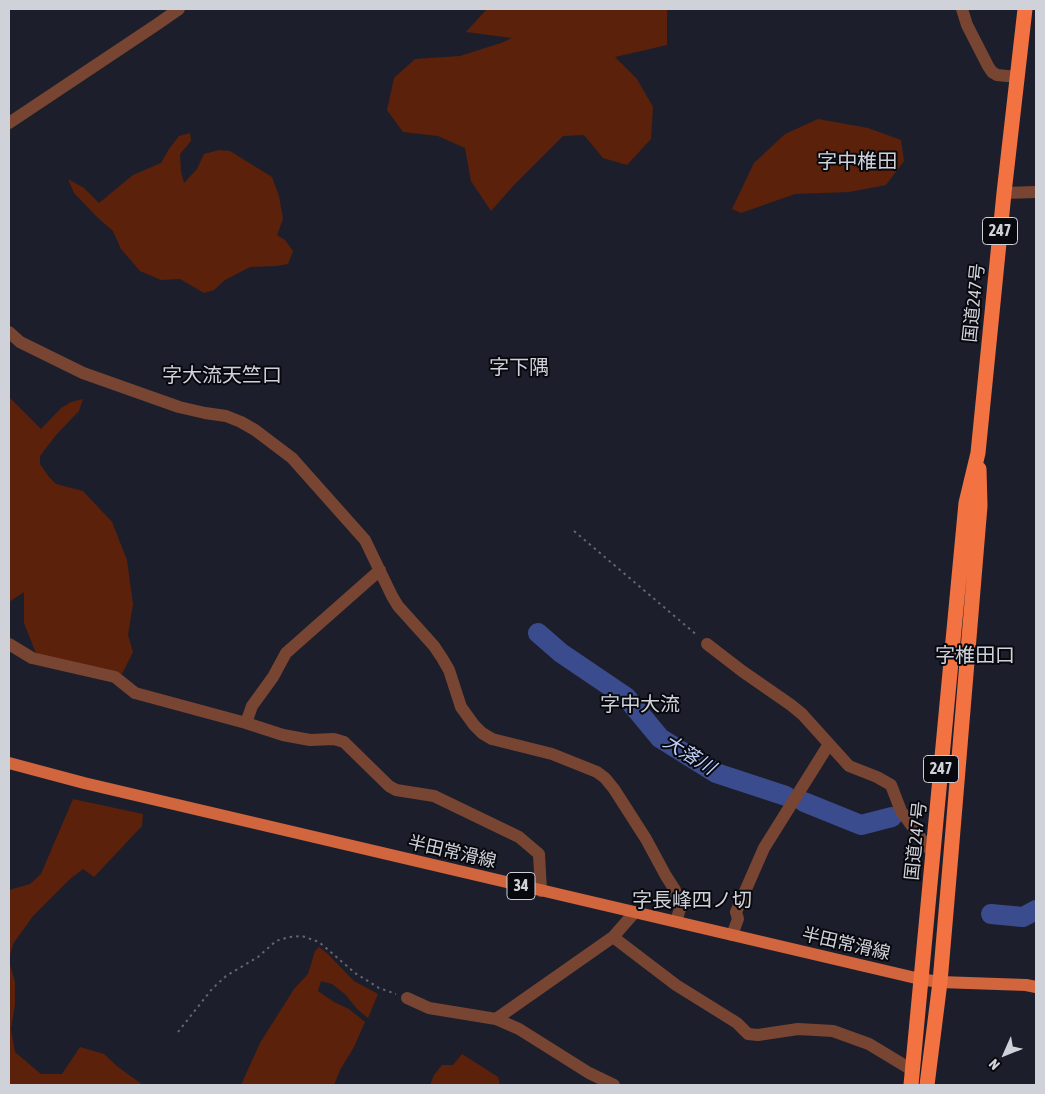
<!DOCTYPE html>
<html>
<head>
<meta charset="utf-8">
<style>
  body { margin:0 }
  #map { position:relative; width:1045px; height:1094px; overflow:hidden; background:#1c1f2b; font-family:"Asap Condensed",sans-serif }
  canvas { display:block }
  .frame { position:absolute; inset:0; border:10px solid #d0d2da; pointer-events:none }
  .north { position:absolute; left:980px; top:1029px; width:50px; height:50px; -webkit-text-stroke:4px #08090e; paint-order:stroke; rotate:226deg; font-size:14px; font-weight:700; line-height:20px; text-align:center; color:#d0d2da }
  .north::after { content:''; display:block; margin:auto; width:18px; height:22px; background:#d0d2da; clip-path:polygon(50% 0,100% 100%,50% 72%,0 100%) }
</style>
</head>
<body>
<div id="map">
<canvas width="1045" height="1094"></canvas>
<div class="frame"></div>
<div class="north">N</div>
</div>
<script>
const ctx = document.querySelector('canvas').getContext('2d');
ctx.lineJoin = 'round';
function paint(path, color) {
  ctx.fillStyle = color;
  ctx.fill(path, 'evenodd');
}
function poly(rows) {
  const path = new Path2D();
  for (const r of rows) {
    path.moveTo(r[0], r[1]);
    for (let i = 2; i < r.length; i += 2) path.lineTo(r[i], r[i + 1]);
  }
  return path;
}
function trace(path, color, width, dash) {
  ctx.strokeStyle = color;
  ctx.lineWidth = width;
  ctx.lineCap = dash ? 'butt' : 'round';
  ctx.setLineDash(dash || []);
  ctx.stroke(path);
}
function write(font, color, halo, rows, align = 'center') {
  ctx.font = font + ' "Asap Condensed","Noto Sans JP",sans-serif';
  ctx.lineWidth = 4;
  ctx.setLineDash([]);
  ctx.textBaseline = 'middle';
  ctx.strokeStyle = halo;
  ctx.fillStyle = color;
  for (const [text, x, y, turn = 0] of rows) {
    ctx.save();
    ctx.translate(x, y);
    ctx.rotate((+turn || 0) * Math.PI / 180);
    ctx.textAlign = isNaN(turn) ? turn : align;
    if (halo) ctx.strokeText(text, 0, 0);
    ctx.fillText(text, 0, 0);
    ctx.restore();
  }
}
paint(poly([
  [487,9,667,9,667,45,615,57,637,79,653,107,651,139,627,165,603,158,584,135,563,136,514,185,491,211,471,181,465,148,438,136,403,132,387,110,394,78,415,59,460,56,501,43,512,38,466,32],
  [818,119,868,128,901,140,904,161,886,185,849,192,795,194,741,213,732,209,754,163,785,134],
  [190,133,191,141,180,154,181,172,184,183,197,169,204,154,219,150,230,151,272,177,279,196,283,219,277,235,285,240,293,251,288,264,276,266,250,267,225,280,214,290,204,293,180,279,161,280,140,271,121,249,113,231,97,217,74,193,68,179,84,188,99,203,133,175,161,163,169,149,179,136],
  [9,397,41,429,61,408,71,402,83,399,79,411,56,435,40,456,40,464,49,477,56,484,83,491,112,522,127,560,133,604,128,635,133,652,122,674,37,656,24,623,24,592,9,602],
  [73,799,143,814,142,826,94,877,83,869,70,879,33,916,13,944,9,959,9,890,30,884,41,874],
  [319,947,328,954,354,981,378,994,368,1018,357,1009,345,994,332,984,321,981,318,991,334,1002,349,1009,365,1022,354,1047,340,1070,334,1085,241,1085,260,1043,294,989,308,974,315,951],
  [9,961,15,982,15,1004,11,1029,15,1052,41,1074,62,1074,80,1047,104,1054,118,1067,143,1085,9,1085],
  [462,1054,498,1077,500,1085,430,1085,434,1075,442,1065,453,1065]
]), '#5c210a');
trace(poly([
  [538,633,561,653,626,697,660,738,716,773,786,796],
  [804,802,861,825,892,817],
  [991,914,1023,917,1036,910]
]), '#3b4c8e', 20);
trace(poly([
  [574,531,698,636],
  [178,1032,212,989,226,976,258,957,276,941,289,937,302,936,319,942,355,973,379,988,396,994]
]), '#636670', 2, [2.5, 4]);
trace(poly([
  [962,9,967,25,988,66,992,72,997,75,1017,77],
  [9,123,156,25,179,9],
  [1004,193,1036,192],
  [9,332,20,342,83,373,179,407,205,413,226,416,241,422,255,430,292,458,365,540,392,596,398,606,434,646,442,658,449,670,461,707,474,725,482,733,492,739,552,754,597,772,605,778,614,789,646,839,666,876,675,890,680,909,676,921],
  [9,644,32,658,115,677,135,693,246,723,283,735,310,740,334,739,344,742,389,786,396,790,434,796,519,837,539,854,541,891],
  [707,644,742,671,791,705,802,714,849,766,877,777,891,785,901,811,928,848,934,850],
  [246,723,252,706,273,677,286,653,380,570],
  [732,935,738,919,736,912,764,848,829,744],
  [613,937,676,985,721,1013,737,1023,748,1034,758,1035,798,1029,833,1031,869,1044,912,1070],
  [407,998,429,1008,496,1019,519,1029,589,1073,614,1085],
  [496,1019,613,937,635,912]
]), '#784532', 12);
trace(poly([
  [9,763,84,783,920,979,940,982,1026,985,1036,987]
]), '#d0653e', 12);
trace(poly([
  [911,1085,966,503,978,453,1004,193,1025,9],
  [927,1085,940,982,951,854,980,506,979,469]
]), '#f37241', 15);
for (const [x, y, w] of [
  [1000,231,35],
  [941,769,35],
  [521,886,28]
]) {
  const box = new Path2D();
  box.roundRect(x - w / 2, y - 13.5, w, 27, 4);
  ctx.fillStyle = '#08090e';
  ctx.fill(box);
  trace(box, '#d0d2da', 1);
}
write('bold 16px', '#d0d2da', null, [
  ["247",1000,231],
  ["247",941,769],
  ["34",521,886]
]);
write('18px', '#d0d2da', '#08090e', [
  ["国道247号",974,303,-84],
  ["国道247号",916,841,-84],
  ["半田常滑線",452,852,13],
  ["半田常滑線",846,944,13]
]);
write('italic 19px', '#c0cef5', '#08090e', [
  ["大落川",689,755,32]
]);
write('20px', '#d0d2da', '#08090e', [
  ["字中椎田",857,162],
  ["字下隅",519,368],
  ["字大流天竺口",222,376],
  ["字椎田口",975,656],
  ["字中大流",640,705],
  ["字長峰四ノ切",692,901]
]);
</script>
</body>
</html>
